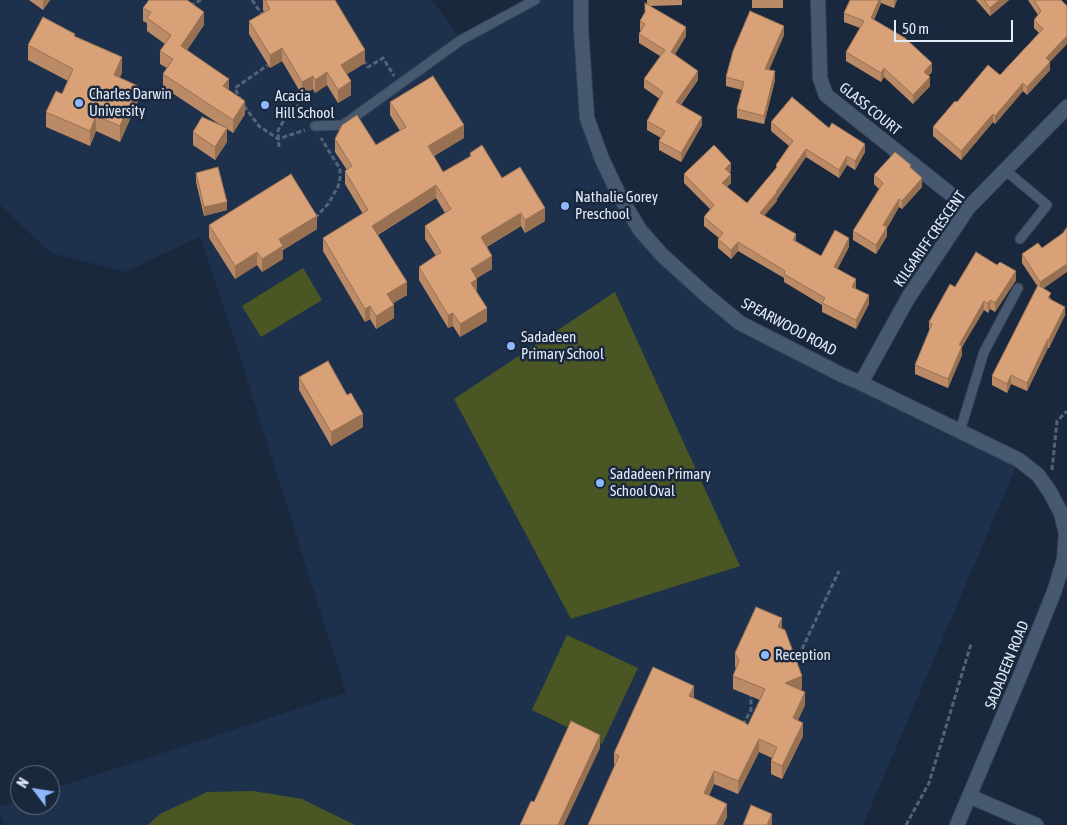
<!DOCTYPE html>
<html>
<head>
<meta charset="utf-8">
<style>
  body { margin:0 }
  #map { position:relative; width:1067px; height:825px; overflow:hidden; background:#19283d; font-family:"Asap Condensed",sans-serif }
  canvas { display:block }
  .north { position:absolute; left:10px; top:765px; width:50px; height:50px; box-sizing:border-box; background:#19283d; border:1px solid #697688; border-radius:50%; rotate:301deg; font-size:14px; font-weight:700; line-height:20px; text-align:center; color:#e1ebf9 }
  .north::after { content:''; display:block; margin:auto; width:18px; height:22px; background:#8eb8fd; clip-path:polygon(50% 0,100% 100%,50% 72%,0 100%) }
  .scale { position:absolute; left:894px; top:20px; width:119px; height:22px; box-sizing:border-box; border:2px solid #e1ebf9; border-top:0; padding-left:6px; font-size:15px; line-height:18px; white-space:nowrap; color:#e1ebf9; -webkit-text-stroke:4px #19283d; paint-order:stroke }
</style>
</head>
<body>
<div id="map">
<canvas width="1067" height="825"></canvas>
<div class="north">N</div>
<div class="scale">50 m</div>
</div>
<script>
const ctx = document.querySelector('canvas').getContext('2d');
ctx.lineJoin = 'round';
function paint(path, color) {
  ctx.fillStyle = color;
  ctx.fill(path, 'evenodd');
}
function poly(rows) {
  const path = new Path2D();
  for (const r of rows) {
    path.moveTo(r[0], r[1]);
    for (let i = 2; i < r.length; i += 2) path.lineTo(r[i], r[i + 1]);
  }
  return path;
}
function trace(path, color, width, dash) {
  ctx.strokeStyle = color;
  ctx.lineWidth = width;
  ctx.lineCap = dash ? 'butt' : 'round';
  ctx.setLineDash(dash || []);
  ctx.stroke(path);
}
function write(font, color, halo, rows, align = 'center') {
  ctx.font = font + ' "Asap Condensed",sans-serif';
  ctx.lineWidth = 5;
  ctx.setLineDash([]);
  ctx.textBaseline = 'middle';
  ctx.strokeStyle = halo;
  ctx.fillStyle = color;
  for (const [text, x, y, turn = 0] of rows) {
    ctx.save();
    ctx.translate(x, y);
    ctx.rotate((+turn || 0) * Math.PI / 180);
    ctx.textAlign = isNaN(turn) ? turn : align;
    if (halo) ctx.strokeText(text, 0, 0);
    ctx.fillText(text, 0, 0);
    ctx.restore();
  }
}
paint(poly([
  [0,0,432,0,461,40,535,0,581,0,587,118,640,230,740,323,1019,460,863,825,5,825,0,814,0,806,20,800,20,805,50,805,50,790,346,693,229,322,200,236,126,272,51,253,0,205]
]), '#1e314c');
paint(poly([
  [303,268,322,300,261,337,242,306],
  [615,292,740,566,571,619,454,399],
  [567,635,638,668,602,744,532,710],
  [253,791,302,799,355,825,148,825,160,814,207,792]
]), '#4a5623');
const service = poly([
  [315,126,343,125,461,40,535,0],
  [1005,170,1047,205,1020,239],
  [960,431,984,352,1018,288]
]);
const minor = poly([
  [581,0,581,29,587,118,602,159,619,195,640,230,662,255,705,294,740,323,842,375,861,383,1019,460,1038,475,1050,492,1061,513,1066,533,1064,560,1054,592,1023,669,957,825],
  [818,0,820,78,826,95,968,208],
  [861,383,908,298,968,208,1067,107],
  [969,796,1036,825]
]);
trace(service, '#394557', 11);
trace(minor, '#394557', 16);
trace(poly([
  [252,0,263,16],
  [190,6,201,0],
  [363,60,368,67,383,58,394,76],
  [241,101,235,88,268,65],
  [244,106,259,126,278,139,305,130],
  [279,147,278,130,286,117,300,104],
  [315,218,328,204,338,187,340,178,340,169,321,138],
  [1052,470,1057,421,1067,411],
  [802,649,839,571],
  [743,725,751,710,751,696],
  [906,825,929,783,971,644]
]), '#556376', 3, [5, 2.5]);
trace(service, '#475970', 9);
trace(minor, '#475970', 14);
paint(poly([
  [29,0,50,0,43,10],
  [263,0,335,0,365,63,347,74,351,95,338,103,327,85,315,93,313,89,302,95,282,61,270,68,249,34,249,21,264,12,263,10],
  [647,0,682,0,682,5,650,6,686,36,675,54,698,80,681,105,702,125,681,162,659,150,659,141,661,138,647,130,647,121,660,99,644,88,644,79,660,56,639,43,639,34,641,31,640,30,640,21,645,13,647,4],
  [752,0,783,0,783,8,752,8],
  [850,0,897,0,894,8,881,3,874,20,932,72,928,76,930,86,913,104,884,77,881,82,846,61,846,52,860,28,844,22,844,13],
  [976,0,1009,0,990,16],
  [1028,0,1061,0,1050,62,1050,70,1027,95,1023,91,995,124,993,122,961,160,933,136,933,127,957,102,1000,75,1039,33,1034,28,1034,20,1038,15],
  [143,8,204,25,187,50,229,90,245,114,233,133,227,129,227,142,215,160,193,145,193,132,225,128,163,87,163,74,167,68,160,64,160,51,165,44,147,31,147,23,143,21],
  [784,35,769,70,775,80,764,124,737,118,737,109,742,90,726,86,726,77],
  [75,37,122,72,120,77,138,101,120,142,96,131,90,146,46,127,46,112,62,94,68,81,28,60,28,45],
  [390,102,464,138,434,156,443,172,470,157,470,153,502,178,545,221,525,233,521,226,487,247,492,269,476,278,477,292,487,321,460,337,453,326,448,328,419,280,419,267,436,256,425,239,425,226,445,213,436,198,378,235,407,295,393,303,394,318,376,329,370,319,365,322,323,251,323,238,363,214,345,184,345,171,347,170,335,152,335,139,376,145,400,131,390,115],
  [771,122,829,128,865,152,855,170,847,165,839,178,806,157,777,199,777,201,764,215,796,241,821,256,849,247,837,269,856,287,855,288,869,304,856,329,822,312,822,305,784,282,784,278,738,251,731,259,718,248,718,239,719,238,704,226,704,217,710,209,684,183,684,174,731,171,729,173,731,183,727,187,747,203,776,169,776,165,789,146,771,131],
  [911,168,922,187,902,209,899,207,887,228,887,236,876,254,853,240,853,231,879,189,874,184,874,175],
  [196,173,227,210,204,216,196,182],
  [209,225,317,229,283,250,283,259,262,272,257,265,235,279,209,238],
  [1038,243,1044,289,1051,299,1065,315,1049,348,1048,348,1027,391,1011,384,1007,393,992,385,992,376,1038,287,1022,263,1022,254],
  [997,265,1016,280,995,312,990,309,988,313,984,310,962,347,962,355,948,388,915,374,915,365,929,331,929,322,955,287],
  [299,377,363,427,331,446,299,390],
  [782,628,802,689,800,690,805,705,798,720,803,736,782,779,771,774,771,761,772,758,759,752,738,794,714,784,709,796,727,817,723,825,588,825,614,767,614,753,694,698,748,725,760,700,733,689,733,676,736,669,735,666,735,653]
]), '#bb8a66');
paint(poly([
  [44,0,50,0,43,10,43,1],
  [879,0,881,0,881,3,871,27,871,18],
  [894,0,897,0,894,8],
  [999,0,1009,0,990,16,990,8],
  [204,12,204,25,181,59,181,46],
  [784,26,784,35,765,78,765,69],
  [686,27,686,36,671,61,671,52],
  [1067,36,1067,44,1050,62,1050,70,1027,95,1027,87,1046,58],
  [282,48,282,61,270,68,270,55],
  [365,50,365,63,341,78,341,65],
  [122,57,122,72,114,90,114,75],
  [932,63,932,72,924,81,924,72],
  [884,68,884,77,881,82,881,73],
  [698,71,698,80,676,111,676,102],
  [775,71,775,80,764,124,764,116],
  [327,72,327,85,315,93,315,80],
  [313,76,313,89,302,95,302,82],
  [930,77,930,86,913,104,913,95],
  [229,79,229,92,223,86],
  [351,81,351,95,338,103,338,90],
  [1023,83,1023,91,995,124,995,116],
  [138,86,138,101,120,142,120,126],
  [245,101,245,114,233,133,233,120],
  [993,114,993,122,961,160,961,151],
  [96,116,96,131,90,146,90,131],
  [702,117,702,125,681,162,681,153],
  [464,125,464,138,428,159,428,146],
  [227,128,227,142,215,160,215,147],
  [865,144,865,152,855,170,855,161],
  [806,149,806,157,777,199,777,201,760,221,760,213,776,192],
  [847,156,847,165,839,178,839,170],
  [731,163,731,171,725,177,725,169],
  [731,174,731,183,722,191,722,183],
  [922,178,922,187,902,209,902,201],
  [436,185,436,198,372,238,372,226],
  [899,199,899,207,887,228,887,236,876,254,876,245,883,225],
  [227,202,227,210,204,216,204,207],
  [545,208,545,221,525,233,525,220],
  [521,213,521,226,481,250,481,237],
  [317,216,317,229,283,250,283,259,262,272,262,259,279,239],
  [796,234,796,243,793,240],
  [849,238,849,247,834,276,834,267],
  [738,242,738,251,731,259,731,250],
  [257,252,257,265,235,279,235,266],
  [492,256,492,269,471,282,471,269],
  [1067,264,1067,272,1040,291,1040,282],
  [1016,271,1016,280,995,312,995,303],
  [477,279,477,292,471,283],
  [856,279,856,287,852,295,852,287],
  [407,282,407,295,387,307,387,294],
  [869,295,869,304,856,329,856,320],
  [990,300,990,309,988,313,988,304],
  [984,301,984,310,962,347,962,355,948,388,948,379,959,345],
  [394,305,394,318,376,329,376,316],
  [370,306,370,319,365,322,365,309],
  [1065,307,1065,315,1049,348,1049,339],
  [487,308,487,321,460,337,460,324],
  [453,313,453,326,448,328,448,315],
  [1048,339,1048,348,1027,391,1027,383],
  [1011,375,1011,384,1007,393,1007,384],
  [363,414,363,427,331,446,331,432],
  [782,618,782,631,778,627],
  [802,676,802,689,785,696,785,683],
  [694,686,694,699,689,696],
  [805,692,805,705,793,731,793,718],
  [803,723,803,736,782,779,782,766],
  [600,735,600,748,564,825,558,825],
  [759,739,759,752,738,794,738,781],
  [714,771,714,784,704,807,704,793],
  [727,804,727,817,723,825,716,825],
  [772,814,772,825,767,825]
]), '#987153');
const building = poly([
  [149,0,187,0,204,12,181,46,229,79,223,86,245,101,233,120,163,74,173,59,160,51,171,35,147,18,151,12,143,8,149,0],
  [265,0,335,0,365,50,341,65,351,81,338,90,327,72,315,80,313,76,302,82,282,48,270,55,249,21,270,9,265,0],
  [850,0,879,0,871,18,905,38,932,63,924,72,930,77,913,95,884,68,881,73,846,52,864,21,844,13,850,0],
  [984,0,999,0,990,8,984,0],
  [1034,0,1061,0,1067,6,1067,36,1046,58,1050,62,1027,87,1023,83,995,116,993,114,961,151,933,127,955,101,957,102,988,65,1000,75,1043,29,1034,20,1041,11,1034,0],
  [645,3,686,27,671,52,698,71,676,102,702,117,681,153,659,141,665,131,647,121,663,92,644,79,665,50,639,34,645,24,640,21,645,12,645,3],
  [750,11,784,26,765,69,775,71,764,116,737,109,744,82,726,77,733,51,750,11],
  [43,17,75,34,74,36,122,57,114,75,138,86,120,126,96,116,90,131,46,112,56,91,62,94,73,69,28,45,43,17],
  [433,76,464,125,428,146,443,172,471,156,470,153,482,145,502,178,520,167,545,208,525,220,521,213,481,237,492,256,471,269,477,279,471,283,487,308,460,324,453,313,448,315,419,267,441,252,425,226,451,209,436,185,372,226,407,282,387,294,394,305,376,316,370,306,365,309,323,238,368,210,345,171,352,166,335,139,342,125,357,115,376,145,406,127,390,102,433,76],
  [792,97,829,128,832,123,865,144,855,161,847,156,839,170,806,149,776,192,777,192,760,213,796,234,793,240,821,256,835,230,849,238,834,267,856,279,852,287,869,295,856,320,822,303,825,298,784,274,785,271,738,242,731,250,718,239,723,233,704,217,714,205,684,174,714,145,731,163,725,169,731,174,722,183,747,203,777,167,776,165,793,141,771,122,792,97],
  [202,117,227,128,215,147,193,132,202,117],
  [895,152,911,165,910,167,922,178,902,201,899,199,883,225,887,227,876,245,853,231,883,183,874,175,895,152],
  [218,167,227,202,204,207,196,173,218,167],
  [291,174,317,216,279,239,283,246,262,259,257,252,235,266,209,225,291,174],
  [1067,227,1067,264,1040,282,1022,254,1038,243,1042,248,1063,233,1067,227],
  [976,252,997,265,1000,262,1016,271,995,303,990,300,988,304,984,301,959,345,962,346,948,379,915,365,932,324,929,322,940,302,950,284,955,287,976,252],
  [1038,285,1051,293,1048,298,1065,307,1049,339,1048,339,1027,383,1011,375,1007,384,992,376,1038,285],
  [328,361,347,395,351,393,363,414,331,432,299,377,328,361],
  [756,607,782,618,778,627,785,630,802,676,785,683,805,692,793,718,803,723,782,766,771,761,777,747,759,739,738,781,714,771,704,793,727,804,716,825,588,825,619,756,614,753,653,667,694,686,689,696,744,722,748,725,765,689,733,676,739,661,735,653,756,607],
  [571,721,600,735,558,825,520,825,531,801,534,802,571,721],
  [751,805,772,814,767,825,743,825,751,805]
]);
paint(building, '#d9a177');
trace(building, '#987153', 1);
for (const [x, y, r, color] of [
  [79,103,5,"#8eb8fd"],
  [265,105,5,"#8eb8fd"],
  [565,206,5,"#8eb8fd"],
  [511,346,5,"#8eb8fd"],
  [600,483,5,"#8eb8fd"],
  [765,655,5,"#8eb8fd"]
]) {
  const dot = new Path2D();
  dot.arc(x, y, r, 0, 2 * Math.PI);
  ctx.fillStyle = color;
  ctx.fill(dot);
  trace(dot, '#19283d', 2);
}
write('15px', '#e1ebf9', '#19283d', [
  ["Charles Darwin",89,94],
  ["University",89,111],
  ["Acacia",275,96],
  ["Hill School",275,113],
  ["Nathalie Gorey",575,197],
  ["Preschool",575,214],
  ["Sadadeen",521,337],
  ["Primary School",521,354],
  ["Sadadeen Primary",610,474],
  ["School Oval",610,491],
  ["Reception",775,655]
], 'left');
write('15px', '#e1ebf9', '#19283d', [
  ["GLASS COURT",870,109,39],
  ["KILGARIFF CRESCENT",930,239,-55],
  ["SPEARWOOD ROAD",789,327,28],
  ["SADADEEN ROAD",1007,665,-68]
]);
</script>
</body>
</html>
